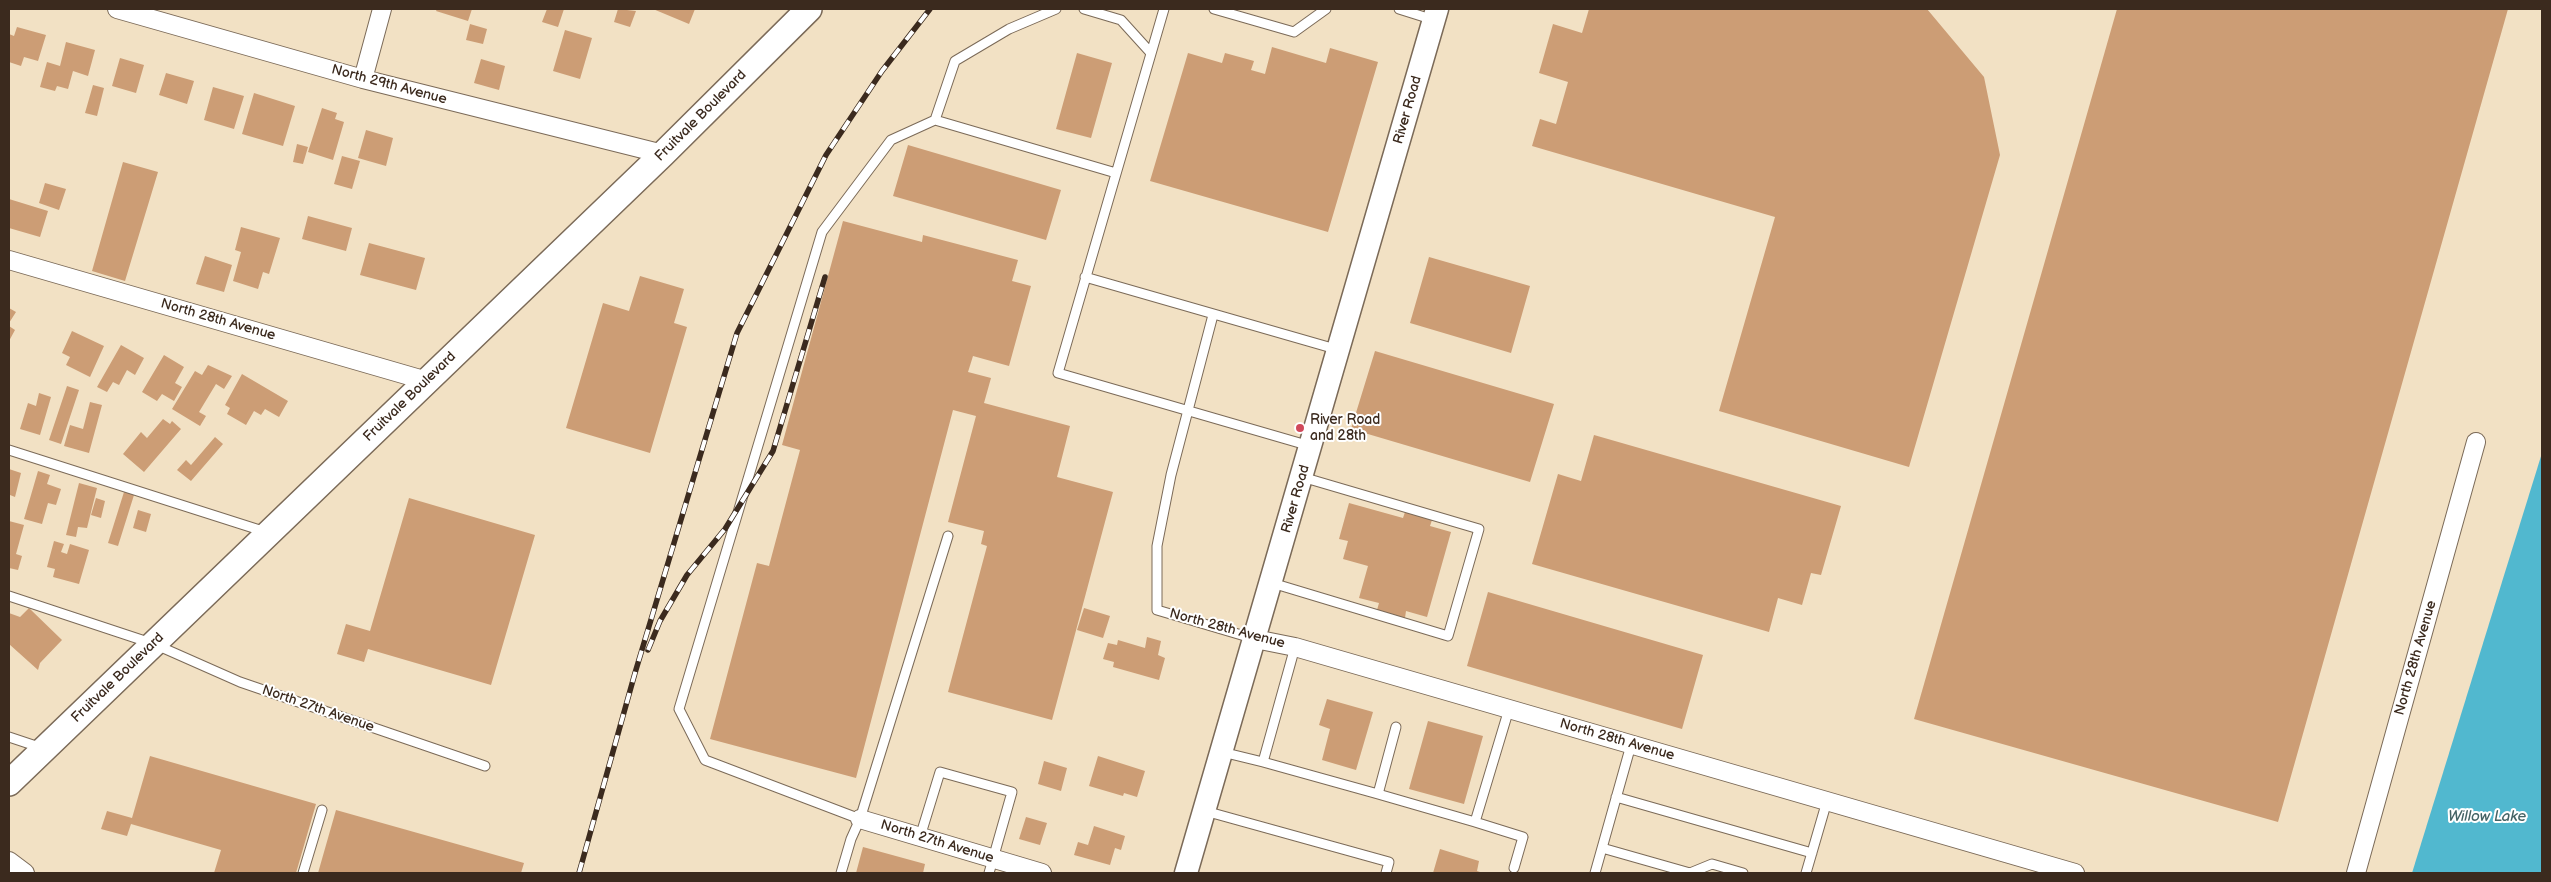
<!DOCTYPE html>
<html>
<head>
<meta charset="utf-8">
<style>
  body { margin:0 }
  #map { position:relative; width:2551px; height:882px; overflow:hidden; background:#f2e1c4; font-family:"Balsamiq Sans",sans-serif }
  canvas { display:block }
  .frame { position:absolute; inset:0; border:10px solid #3b2a1e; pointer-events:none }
</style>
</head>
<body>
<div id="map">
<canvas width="2551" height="882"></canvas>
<div class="frame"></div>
</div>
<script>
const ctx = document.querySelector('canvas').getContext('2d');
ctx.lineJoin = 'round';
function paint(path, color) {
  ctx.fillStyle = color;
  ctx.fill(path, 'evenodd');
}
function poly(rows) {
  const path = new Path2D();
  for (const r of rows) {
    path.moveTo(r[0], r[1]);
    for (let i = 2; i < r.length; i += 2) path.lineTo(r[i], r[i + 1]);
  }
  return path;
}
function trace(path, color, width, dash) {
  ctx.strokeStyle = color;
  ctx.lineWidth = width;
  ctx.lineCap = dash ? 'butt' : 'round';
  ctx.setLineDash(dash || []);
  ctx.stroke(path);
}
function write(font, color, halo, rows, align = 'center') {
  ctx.font = font + ' "Balsamiq Sans",sans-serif';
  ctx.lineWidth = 4;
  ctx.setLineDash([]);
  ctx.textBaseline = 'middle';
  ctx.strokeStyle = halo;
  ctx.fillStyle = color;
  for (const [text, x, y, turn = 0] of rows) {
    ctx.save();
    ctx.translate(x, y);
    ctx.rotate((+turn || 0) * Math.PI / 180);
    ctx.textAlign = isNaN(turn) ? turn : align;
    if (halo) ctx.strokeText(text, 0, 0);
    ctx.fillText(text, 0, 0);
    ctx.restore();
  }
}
paint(poly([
  [2542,453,2542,873,2412,873,2497,598]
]), '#51b8cf');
paint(poly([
  [437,9,472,9,468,21,436,11],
  [547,9,564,9,558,27,542,22],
  [618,9,636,11,630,27,614,22],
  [653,9,695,9,689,24],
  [1589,9,1927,9,1984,77,2000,155,1909,467,1719,411,1775,217,1532,146,1540,119,1556,124,1568,82,1539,73,1553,24,1582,33],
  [2117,9,2508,9,2278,822,1914,719],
  [470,24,487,29,483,44,466,40],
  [17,27,46,35,38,61,24,57,21,66,9,62,9,34,14,36],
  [565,30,592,38,580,79,553,71],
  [66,42,95,50,88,76,73,71,68,89,57,86,55,91,40,87,47,62,60,66],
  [1272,47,1326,63,1330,48,1378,62,1328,232,1150,181,1188,53,1222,63,1225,53,1254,61,1251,70,1265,74],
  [1077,53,1112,63,1091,138,1056,129],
  [120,58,144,65,136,93,112,86],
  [481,59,505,66,499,90,474,83],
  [166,73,194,81,187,104,159,95],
  [93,85,104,88,97,116,85,113],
  [213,87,244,96,234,129,204,120],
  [254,93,295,106,283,146,242,134],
  [322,108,337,113,335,119,344,122,333,160,308,152],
  [366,130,393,138,386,166,358,158],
  [297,144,308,147,303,164,293,162],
  [908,145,1061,190,1046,240,893,196],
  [342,156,360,161,352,189,334,184],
  [123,162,158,172,125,281,92,271],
  [45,183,66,189,59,210,39,203],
  [9,199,48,211,40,237,9,228],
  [308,216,352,228,346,251,302,239],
  [843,221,922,242,923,235,1018,260,1012,281,1031,286,1009,366,973,356,968,372,991,378,984,403,1070,426,1057,477,1113,492,1052,720,948,692,987,546,981,544,984,531,948,522,976,416,953,410,856,778,710,739,757,563,769,566,800,450,782,445],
  [241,227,280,238,269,274,263,272,258,289,233,281,241,252,235,250],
  [369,243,425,258,416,290,360,275],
  [205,256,232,265,224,292,196,284],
  [1429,257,1530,286,1511,353,1410,323],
  [640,276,684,289,674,323,687,327,650,453,566,428,603,303,629,311],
  [9,308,16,312,9,323],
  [9,326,15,330,9,341],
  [72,331,104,346,90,377,66,365,70,357,62,353],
  [121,345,144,358,135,375,127,370,119,385,113,382,107,392,97,387],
  [1375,351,1554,404,1530,482,1351,429],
  [164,355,184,367,175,383,182,387,174,401,162,394,157,401,142,392],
  [208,365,232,376,224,389,216,384,199,412,206,416,200,426,172,409,195,371,202,375],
  [242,374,288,401,279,417,265,409,261,415,254,411,246,425,227,414,230,408,225,405],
  [67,386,79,390,61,444,49,440],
  [39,393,51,397,40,435,20,429,28,403,36,406],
  [90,402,102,405,89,453,64,446,70,425,83,429],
  [163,419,170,424,172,421,181,429,144,472,123,454,141,432,147,438],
  [1594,435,1841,506,1821,575,1811,573,1802,605,1778,598,1769,632,1532,564,1558,474,1581,481],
  [215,437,223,444,191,481,177,470,186,460,191,465],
  [9,469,21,473,15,497,10,495,9,499],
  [38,471,50,475,47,484,61,489,56,505,48,503,42,524,24,519],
  [79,483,97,488,87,528,78,527,76,537,66,535],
  [124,492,134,495,118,546,108,543],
  [96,498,105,501,101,518,91,515],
  [409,498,535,535,491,685,368,649,364,662,337,654,346,624,370,631],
  [1349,503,1403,518,1405,512,1432,520,1430,526,1451,532,1427,617,1406,611,1405,618,1377,610,1379,603,1359,598,1368,566,1343,559,1348,541,1339,539],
  [138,510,151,514,146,532,133,528],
  [9,521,24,525,16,554,22,556,18,570,9,568],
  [54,541,64,544,61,552,67,554,70,544,89,550,79,584,53,577,55,569,47,567],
  [1488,592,1703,655,1682,729,1467,666],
  [29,608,62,640,40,663,38,670,9,644,9,613,20,617],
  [1084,608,1110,616,1103,638,1077,630],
  [1147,637,1161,641,1158,655,1165,658,1159,680,1113,667,1114,662,1103,659,1108,643,1117,645,1118,640,1145,648],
  [1327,699,1373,712,1356,770,1322,760,1330,729,1319,725],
  [1428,721,1483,736,1464,804,1409,789],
  [150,756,316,804,296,873,214,873,221,850,131,824,127,836,101,829,107,811,132,818],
  [1098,756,1145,771,1137,797,1124,793,1123,796,1089,786],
  [1044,761,1067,768,1061,791,1038,784],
  [336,810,524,863,521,873,318,873],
  [1026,817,1047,823,1040,845,1019,839],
  [1094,826,1125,836,1121,850,1115,848,1110,865,1074,855,1078,842,1088,845],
  [863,847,925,864,923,873,856,873],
  [1440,849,1479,861,1477,871,1483,873,1433,873]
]), '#cc9d75');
const service = poly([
  [1084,9,1121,20,1150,52],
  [1164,9,1058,373,1310,446],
  [1214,9,1294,32,1326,9],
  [1399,9,1434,20],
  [935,120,955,61,1009,29,1056,9],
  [1085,277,1339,350],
  [1213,315,1171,475,1157,546,1157,610,1255,639],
  [9,450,266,532],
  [1272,583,1448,636,1479,529,1302,477],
  [9,596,154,644,240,682,485,766],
  [1295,647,1263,762,1378,794,1396,727],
  [9,737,42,748],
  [1222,752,1263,762],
  [1378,794,1475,822,1509,709],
  [1616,797,1812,853],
  [1205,811,1389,862,1386,873],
  [860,819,705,760,679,709,822,232,891,140,935,120,1116,173],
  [1475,822,1523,837,1514,868],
  [920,837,940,772,1012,792,989,873],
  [1602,848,1690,873,1712,864,1743,873],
  [303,873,322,810],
  [841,873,851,839,860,819,948,536],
  [1595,873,1631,745],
  [1806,873,1827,801]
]);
const minor = poly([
  [117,9,363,79,663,154],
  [363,79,382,9],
  [9,260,427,381],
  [1255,639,1295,647,2075,873],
  [860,819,1042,873],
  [9,861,25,873],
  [2356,873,2476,442]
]);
const tertiary = poly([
  [1186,873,1437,9]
]);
const secondary = poly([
  [9,783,663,154,809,9]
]);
trace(service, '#7b6a58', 11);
trace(minor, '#7b6a58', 20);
trace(tertiary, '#7b6a58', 25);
trace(secondary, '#7b6a58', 28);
trace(service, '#fff', 9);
trace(minor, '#fff', 18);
trace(tertiary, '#fff', 22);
trace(secondary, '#fff', 25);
const rail = poly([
  [648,650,660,621,687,575,725,529,773,451,825,277],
  [579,873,635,673,737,333,826,155,882,71,930,9]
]);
trace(rail, '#3b2a1e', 5.5);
trace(rail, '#fff', 4, [11]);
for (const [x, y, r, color] of [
  [1300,428,5,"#d1495b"]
]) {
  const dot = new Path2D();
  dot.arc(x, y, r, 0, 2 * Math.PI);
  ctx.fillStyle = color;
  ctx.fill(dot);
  trace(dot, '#fff', 2);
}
write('14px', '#3b2a1e', '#fff', [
  ["North 29th Avenue",389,85,15],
  ["River Road",1408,110,-74],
  ["Fruitvale Boulevard",701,116,-45],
  ["North 28th Avenue",218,320,16],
  ["Fruitvale Boulevard",410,397,-44],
  ["River Road",1296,499,-74],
  ["North 28th Avenue",1227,629,15],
  ["North 28th Avenue",2416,658,-74],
  ["Fruitvale Boulevard",118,678,-44],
  ["North 27th Avenue",318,709,19],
  ["North 28th Avenue",1617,740,16],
  ["North 27th Avenue",937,842,17]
]);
write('14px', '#3b2a1e', '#fff', [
  ["River Road",1310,420],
  ["and 28th",1310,436]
], 'left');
write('italic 15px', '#446365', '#fff', [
  ["Willow Lake",2487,817]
]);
</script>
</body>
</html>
